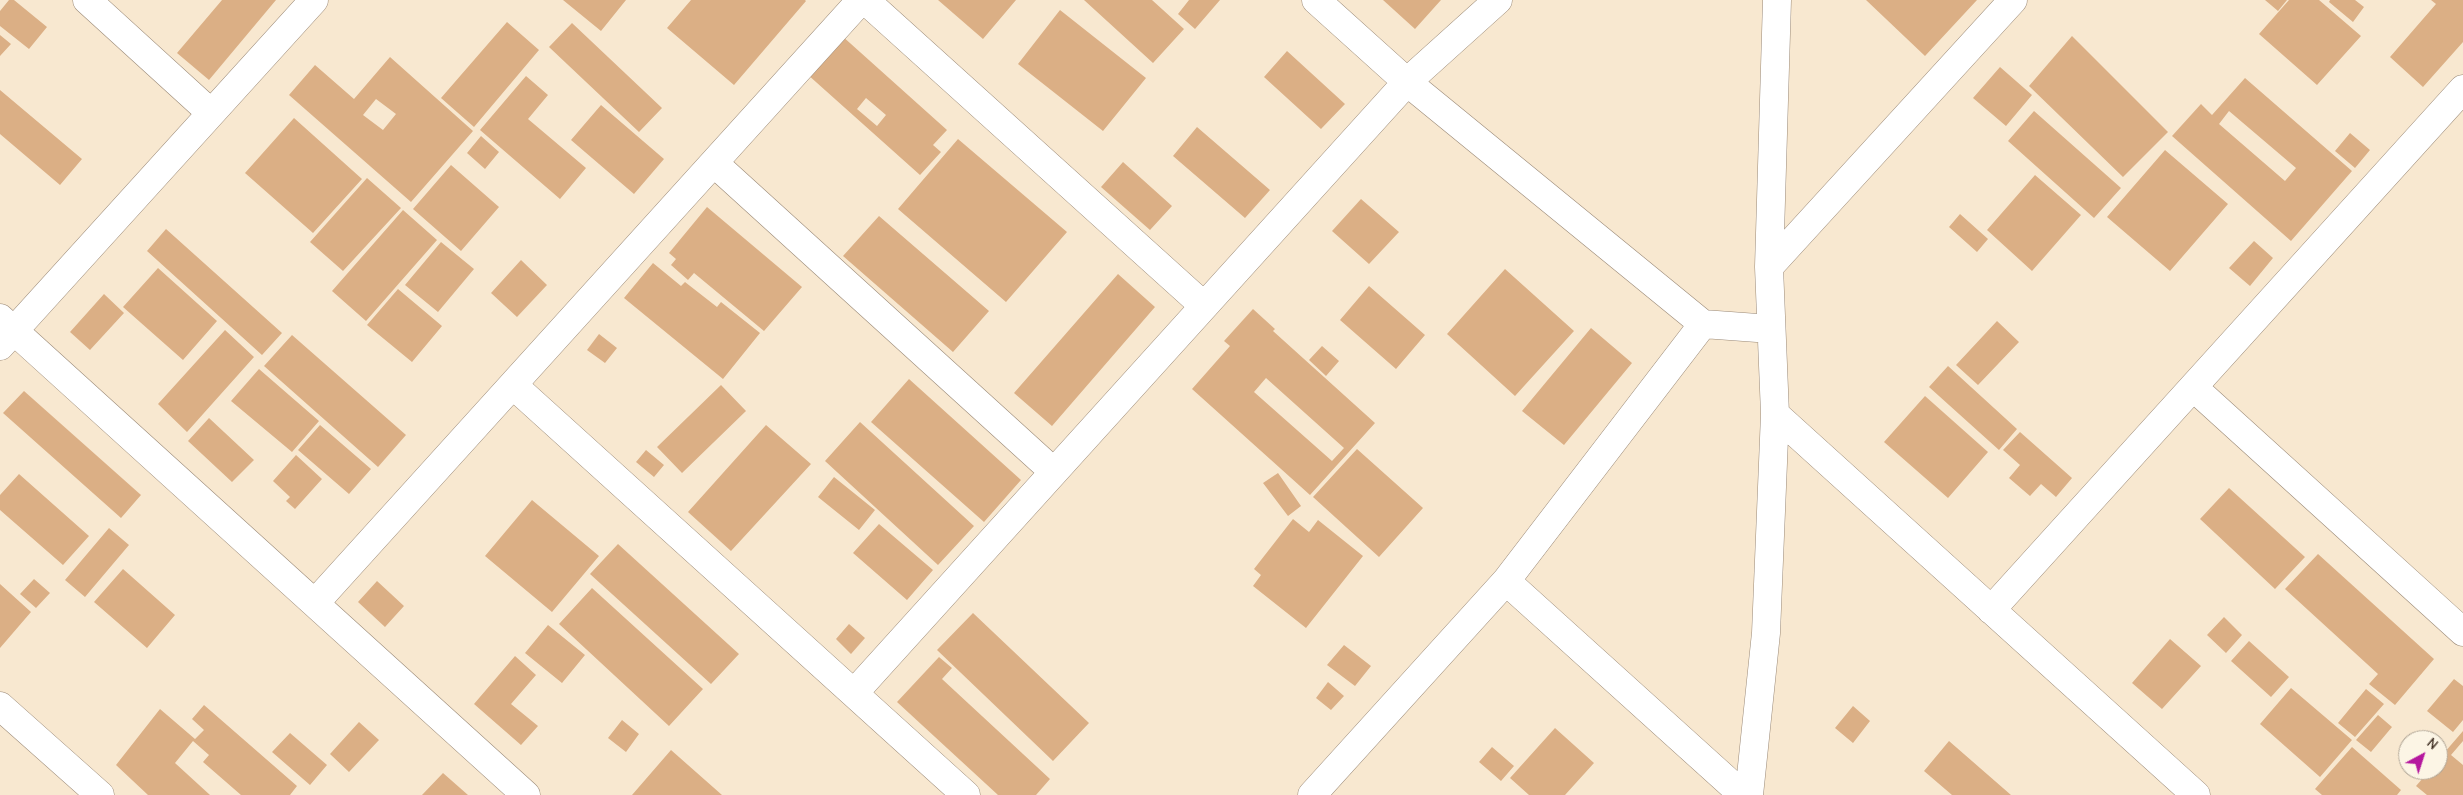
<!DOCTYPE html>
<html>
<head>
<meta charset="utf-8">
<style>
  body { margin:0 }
  #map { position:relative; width:2463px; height:795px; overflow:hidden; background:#f8e8d0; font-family:"Comic Neue",sans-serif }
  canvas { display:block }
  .north { position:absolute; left:2398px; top:730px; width:50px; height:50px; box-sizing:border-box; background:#fcf5e5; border:1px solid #afa495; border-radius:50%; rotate:40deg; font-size:14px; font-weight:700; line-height:20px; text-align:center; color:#3b2a1e }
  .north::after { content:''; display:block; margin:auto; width:18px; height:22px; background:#b5179e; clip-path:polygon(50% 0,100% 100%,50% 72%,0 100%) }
</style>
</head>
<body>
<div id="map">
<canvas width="2463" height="795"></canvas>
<div class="north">N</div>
</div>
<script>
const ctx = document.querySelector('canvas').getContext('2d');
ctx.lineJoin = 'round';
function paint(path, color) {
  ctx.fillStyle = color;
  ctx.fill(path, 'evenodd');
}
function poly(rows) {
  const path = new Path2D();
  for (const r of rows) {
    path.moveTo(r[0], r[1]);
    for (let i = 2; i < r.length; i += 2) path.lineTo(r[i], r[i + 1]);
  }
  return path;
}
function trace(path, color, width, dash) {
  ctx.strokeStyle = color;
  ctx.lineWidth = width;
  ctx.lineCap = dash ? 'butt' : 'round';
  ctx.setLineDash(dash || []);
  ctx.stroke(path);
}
paint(poly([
  [9,0,14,0,47,27,29,49,0,26,0,11],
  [222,0,276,0,209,80,177,53],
  [563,0,626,0,601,31],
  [691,0,805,0,806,1,734,85,667,28],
  [938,0,1016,0,983,39],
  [1084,0,1152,0,1184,29,1153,63],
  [1189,0,1220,0,1195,29,1178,14],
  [1383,0,1441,0,1415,29],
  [1866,0,1977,0,1925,56],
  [2265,0,2287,0,2278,11],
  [2289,0,2319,0,2361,36,2317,85,2259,34],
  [2330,0,2355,0,2364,7,2353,22,2329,2],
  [2431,0,2463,0,2463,42,2423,87,2390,57,2436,4],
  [1060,10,1146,78,1103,131,1018,64],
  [507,22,539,50,474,127,441,98],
  [572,23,662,108,639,132,549,47],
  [0,35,11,44,0,56],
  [841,35,947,130,933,145,941,152,920,175,807,74],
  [866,98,886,115,877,126,857,109],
  [2072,36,2168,132,2123,177,2029,86],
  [1287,51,1345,104,1321,129,1264,77],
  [390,57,473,131,411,202,289,95,315,65,354,99],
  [376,99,396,114,383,130,363,115],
  [2000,67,2032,95,2006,126,1973,98],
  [526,76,548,95,528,119,586,168,560,199,480,130],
  [2245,78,2352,171,2291,241,2172,136,2201,104,2212,115],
  [2229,111,2296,168,2285,181,2219,124],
  [0,90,82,159,60,185,0,134],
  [601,105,664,159,634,194,571,140],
  [2034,111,2121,188,2094,218,2008,141],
  [294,118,362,179,313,233,245,173],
  [1197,127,1270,190,1245,218,1173,156],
  [2350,133,2370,150,2355,168,2335,151],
  [481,136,499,152,485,169,467,153],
  [958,139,1067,232,1006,302,898,209],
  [2165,150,2228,204,2170,271,2107,217],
  [1123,162,1172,206,1150,230,1101,187],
  [451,165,499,207,461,251,413,209],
  [2035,175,2081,215,2032,271,1987,230],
  [367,178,401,208,343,271,310,242],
  [1361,199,1399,232,1369,264,1332,231],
  [707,207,802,287,764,331,694,273,688,280,671,265,676,259,669,253],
  [403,210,437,240,366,321,332,291],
  [1960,214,1988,239,1977,252,1949,227],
  [879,216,989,311,953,352,843,256],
  [166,229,282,333,262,355,147,251],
  [2254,241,2273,258,2250,286,2229,268],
  [441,242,474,269,438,312,405,285],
  [521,260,547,285,517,317,491,293],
  [653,263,681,286,685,282,717,307,721,302,760,333,723,379,624,298],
  [158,268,217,321,183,360,123,307],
  [1505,269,1574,331,1515,396,1447,334],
  [1118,274,1155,307,1052,426,1014,393],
  [1369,286,1425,335,1396,369,1340,320],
  [398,289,442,326,412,362,367,325],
  [104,294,124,313,90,350,70,332],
  [1253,309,1275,329,1273,331,1375,423,1310,495,1192,389,1230,346,1224,341],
  [1266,378,1344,448,1332,461,1254,392],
  [1997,321,2019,342,1978,385,1956,365],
  [1591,328,1632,363,1564,445,1522,411],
  [225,330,254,357,187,432,158,404],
  [599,334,617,348,605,363,587,350],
  [292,335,406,435,378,467,264,366],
  [1322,346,1339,361,1326,376,1309,360],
  [1948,366,2017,429,1999,450,1929,387],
  [259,369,319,421,292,452,231,401],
  [909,379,1021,480,984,522,871,422],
  [721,385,746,411,682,473,657,447],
  [24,391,141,495,121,518,3,413],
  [1925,396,1988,452,1948,498,1884,442],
  [209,418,254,460,232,482,188,441],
  [860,422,974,526,938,565,825,461],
  [320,425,371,469,349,494,298,450],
  [766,425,811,464,731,551,688,512],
  [2020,432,2072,478,2056,497,2041,484,2030,496,2009,478,2020,465,2003,450],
  [1357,449,1423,508,1379,557,1313,497],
  [646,450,664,465,654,477,636,462],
  [296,455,322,479,295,509,286,501,290,497,273,481],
  [1278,473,1301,506,1288,516,1263,483],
  [19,474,89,536,63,565,0,510,0,495],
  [834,477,875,510,859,530,818,497],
  [2229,488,2305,557,2275,589,2200,519],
  [532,500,599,556,552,612,485,556],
  [1293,519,1309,532,1318,520,1363,556,1306,628,1253,586,1261,575,1254,569],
  [879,524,933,570,907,600,853,553],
  [109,528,129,545,85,597,65,580],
  [618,544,739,654,711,684,590,574],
  [2318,554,2434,659,2395,705,2369,684,2378,674,2285,589],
  [123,569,175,615,147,648,94,602],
  [34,579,50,593,36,608,20,594],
  [377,581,404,606,385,627,358,602],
  [0,584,31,612,0,648],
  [592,588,703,689,669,726,559,624],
  [973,613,1089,723,1053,761,937,650],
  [2224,617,2242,635,2226,653,2207,635],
  [849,624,865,638,851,654,836,639],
  [548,625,585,655,562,683,525,653],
  [2170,639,2201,666,2162,709,2132,683],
  [2249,641,2289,677,2271,697,2231,661],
  [1344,645,1371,666,1355,686,1327,665],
  [515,656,536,675,511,704,538,726,521,745,474,704],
  [939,657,952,668,942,679,1050,779,1036,795,998,795,897,702],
  [2454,679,2463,686,2463,720,2453,732,2427,711],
  [1328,682,1344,696,1331,710,1316,698],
  [2291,688,2352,740,2320,777,2260,724],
  [2366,689,2384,704,2355,737,2338,723],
  [204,705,297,786,290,795,241,795,203,762,209,755,193,741,175,763,210,795,148,795,116,765,160,709,195,739,204,730,192,719],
  [1853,706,1870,721,1853,743,1835,728],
  [2378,715,2392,727,2371,752,2356,740],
  [622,720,639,734,626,752,608,738],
  [359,722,379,740,349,772,330,754],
  [1555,728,1594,763,1565,795,1529,795,1510,778],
  [2463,731,2463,741,2451,755,2463,765,2463,795,2427,795,2416,786,2430,770,2438,770,2438,760],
  [290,733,327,765,310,785,272,752],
  [1949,741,2011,795,1952,795,1924,771],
  [1492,747,1514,766,1501,781,1479,762],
  [2352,747,2401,790,2397,795,2322,795,2315,789],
  [671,750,722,795,632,795],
  [443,773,468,795,422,795]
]), '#dbaf85');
const street = poly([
  [87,0,211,113],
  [865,0,1204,306],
  [1316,0,1407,82,1703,324,1771,329],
  [714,163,1054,472],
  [1769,267,2013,0],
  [0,318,526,795],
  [0,346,314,0],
  [513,385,966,795],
  [2193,387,2463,632],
  [1775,414,2196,795],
  [1506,581,1743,795],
  [315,603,861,0],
  [1991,610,2463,89],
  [854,693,1407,82,1498,0],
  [0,706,100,795],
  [1312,795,1506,581,1703,324],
  [1749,795,1766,633,1775,414,1769,267,1777,0]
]);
trace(street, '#9a8977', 29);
trace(street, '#fff', 28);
</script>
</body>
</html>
